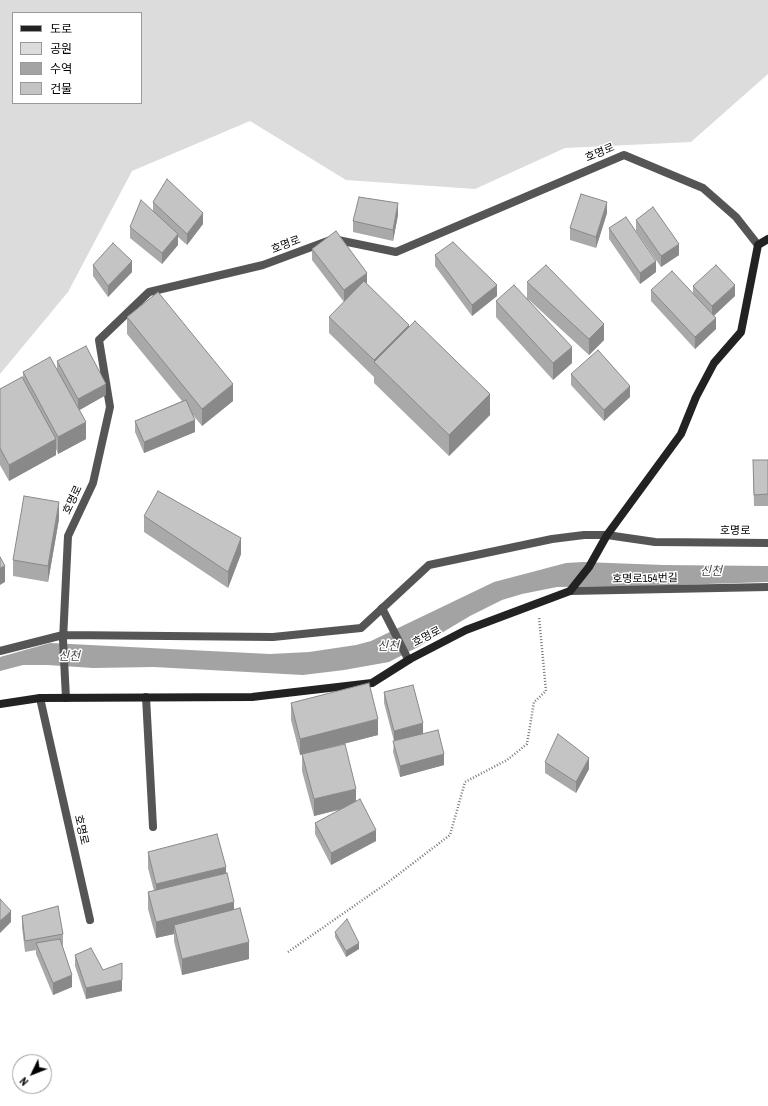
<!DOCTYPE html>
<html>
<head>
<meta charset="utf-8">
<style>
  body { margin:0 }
  #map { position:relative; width:768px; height:1106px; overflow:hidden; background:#fff; font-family:"Archivo Narrow","Noto Sans KR",sans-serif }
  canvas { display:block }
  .legend { position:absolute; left:12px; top:12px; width:130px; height:92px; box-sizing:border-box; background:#fff; border:1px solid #999; margin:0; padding:5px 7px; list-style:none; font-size:12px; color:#000 }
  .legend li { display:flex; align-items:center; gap:8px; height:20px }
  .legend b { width:20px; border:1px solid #999 }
  .north { position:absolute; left:12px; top:1054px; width:40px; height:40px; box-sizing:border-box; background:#fff; border:1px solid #999; border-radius:50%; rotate:227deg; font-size:11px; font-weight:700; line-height:16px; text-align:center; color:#000 }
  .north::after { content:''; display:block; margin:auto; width:14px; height:18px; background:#000; clip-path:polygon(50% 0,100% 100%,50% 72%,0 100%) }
</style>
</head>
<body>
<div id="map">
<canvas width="768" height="1106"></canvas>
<ul class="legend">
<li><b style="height:5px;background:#222"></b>도로</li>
<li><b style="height:11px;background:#dcdcdc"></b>공원</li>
<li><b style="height:11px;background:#a3a3a3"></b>수역</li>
<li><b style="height:11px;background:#c4c4c4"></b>건물</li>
</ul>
<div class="north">N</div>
</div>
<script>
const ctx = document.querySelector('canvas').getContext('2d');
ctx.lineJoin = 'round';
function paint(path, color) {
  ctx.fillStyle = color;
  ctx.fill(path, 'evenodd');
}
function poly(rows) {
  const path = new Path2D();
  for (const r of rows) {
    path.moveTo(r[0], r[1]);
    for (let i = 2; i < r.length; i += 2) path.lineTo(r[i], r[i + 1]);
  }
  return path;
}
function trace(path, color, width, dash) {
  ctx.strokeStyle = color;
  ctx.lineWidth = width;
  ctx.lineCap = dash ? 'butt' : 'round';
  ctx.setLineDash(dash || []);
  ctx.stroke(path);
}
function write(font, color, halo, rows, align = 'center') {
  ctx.font = font + ' "Archivo Narrow","Noto Sans KR",sans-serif';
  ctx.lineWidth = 3;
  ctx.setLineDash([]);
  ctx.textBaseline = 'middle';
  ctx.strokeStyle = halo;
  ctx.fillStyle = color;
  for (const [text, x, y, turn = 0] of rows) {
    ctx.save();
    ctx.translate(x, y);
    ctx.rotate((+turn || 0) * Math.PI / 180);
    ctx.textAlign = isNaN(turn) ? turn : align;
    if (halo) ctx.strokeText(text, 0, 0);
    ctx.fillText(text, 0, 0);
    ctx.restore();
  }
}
paint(poly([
  [0,0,768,0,768,74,691,142,565,148,475,189,346,180,250,121,132,171,68,292,0,374],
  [13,13,141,13,141,103,13,103]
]), '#dcdcdc');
paint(poly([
  [583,562,664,565,768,566,768,582,646,586,557,587,522,594,502,600,470,616,418,647,389,662,344,670,303,675,154,667,93,668,47,665,23,665,0,671,0,657,50,643,270,654,309,652,356,645,371,641,494,582,566,563]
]), '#a3a3a3');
trace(poly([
  [288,952,387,883,450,835,465,782,507,760,527,744,534,702,546,691,539,617]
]), '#777', 2.5, [1, 2]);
trace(poly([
  [607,535,655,542,768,543],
  [382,608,407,657,410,659],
  [146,697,153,827],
  [40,698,90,920]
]), '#555', 8);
trace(poly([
  [570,591,768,587],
  [0,651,63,635,273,637,361,628,429,565,552,539,584,535,607,535],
  [66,698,63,640,68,536,93,483,110,407,99,340,149,292,263,265,333,239,396,252,624,155,703,188,736,217,758,245]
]), '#555', 8);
trace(poly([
  [0,704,40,698,252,697,372,683,410,659,466,630,570,591,589,567,607,535,681,434,696,397,714,363,741,332,758,245,768,239]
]), '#222', 8);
paint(poly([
  [153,202,203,224,187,245,178,237,178,245,162,264,130,238,130,227,153,211],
  [607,213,596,248,570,240,570,228],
  [398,215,393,241,353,232,353,221],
  [636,220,679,255,661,267,636,231],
  [609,228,656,272,640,284,609,239],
  [312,249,367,284,409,327,490,415,449,456,374,383,374,376,374,377,329,333,329,317,344,302,312,260],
  [435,255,497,296,472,316,435,266],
  [93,265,132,272,108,297,93,276],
  [527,282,604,340,589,355,528,299,572,363,553,380,496,317,496,301,527,298],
  [693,286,735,296,714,316,716,329,695,349,651,301,651,290,693,293],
  [127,317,233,401,202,426,193,415,195,432,144,453,135,432,135,421,182,401,127,334],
  [57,361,106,395,79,410,86,439,58,454,56,449,56,455,9,481,0,465,0,389,23,379,23,372,57,369],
  [571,374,630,397,604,421,571,385],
  [768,460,768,506,754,506,753,472],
  [144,516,241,554,228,588,144,532],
  [59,519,48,582,13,576,13,560],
  [384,692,423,734,444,765,400,777,393,752,394,741,384,703],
  [291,703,378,735,300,755,291,720],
  [302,754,356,802,376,841,331,865,315,834,315,823,343,809,314,816,302,771],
  [545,762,589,769,576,793,545,773],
  [148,852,226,873,234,909,249,959,182,975,174,941,174,934,156,938,148,909,148,892,154,891,148,868],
  [22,916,63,934,63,945,62,946,72,987,53,995,36,954,36,950,25,952,22,927],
  [335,932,359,949,346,957,335,937],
  [75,955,103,970,122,991,86,999,75,966]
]), '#a9a9a9');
paint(poly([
  [607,202,607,213,596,248,596,237],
  [398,203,398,215,393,241,393,230],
  [203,213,203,224,187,245,187,234],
  [178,234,178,245,162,264,162,253],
  [679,244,679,255,661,267,661,256],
  [132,261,132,272,108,297,108,286],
  [656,261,656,272,640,284,640,273],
  [367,273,367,284,344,302,344,290],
  [497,285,497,296,472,316,472,305],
  [735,285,735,296,712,317,712,306],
  [716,318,716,329,695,349,695,337],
  [604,324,604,340,589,355,589,339],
  [409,325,409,341,374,362,374,377,374,360],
  [572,347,572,363,553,380,553,363],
  [106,384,106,395,78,411,78,399],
  [233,384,233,401,202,426,202,409],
  [630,386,630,397,604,421,604,410],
  [490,394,490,415,449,456,449,435],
  [195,420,195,432,144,453,144,442],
  [86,422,86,439,58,454,58,437],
  [56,439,56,455,9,481,9,465],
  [59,502,59,519,48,582,48,566],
  [241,538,241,554,228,588,228,572],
  [5,566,5,582,0,585,0,568],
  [378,719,378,735,300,755,300,739],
  [423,723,423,735,394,742,394,731],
  [444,754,444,765,400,777,400,766],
  [589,758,589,769,576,793,576,782],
  [356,789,356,805,314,816,314,799],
  [376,830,376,841,331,865,331,853],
  [226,867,226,883,156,901,156,884],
  [234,902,234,918,174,925,174,934,156,938,156,922],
  [11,911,11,922,0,933,0,921],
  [249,942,249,959,182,975,182,959],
  [359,943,359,949,346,957,346,951],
  [72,975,72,987,53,995,53,983],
  [122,980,122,991,86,999,86,988]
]), '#898989');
const building = poly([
  [167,179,203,213,187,234,153,202,167,179],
  [581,194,607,202,596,237,570,228,581,194],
  [359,197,398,203,393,230,353,221,359,197],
  [141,200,178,234,162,253,130,227,141,200],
  [653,207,679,244,661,256,636,220,653,207],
  [626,217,656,261,640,273,609,228,626,217],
  [336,231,367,273,344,290,312,249,336,231],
  [453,242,497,285,472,305,435,255,453,242],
  [113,243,132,261,108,286,93,265,113,243],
  [546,265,604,324,589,339,527,282,546,265],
  [716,265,735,285,712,306,693,286,716,265],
  [672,271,716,318,695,337,651,290,672,271],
  [364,281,409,325,374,360,329,317,364,281],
  [514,285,572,347,553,363,496,301,514,285],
  [158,292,233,384,202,409,127,317,158,292],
  [415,321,490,394,449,435,374,362,415,321],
  [86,346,106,384,78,399,57,361,86,346],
  [598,350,630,386,604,410,571,374,598,350],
  [50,357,86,422,58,437,23,372,50,357],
  [22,377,56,439,9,465,0,448,0,389,22,377],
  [186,400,195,420,144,442,135,421,186,400],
  [753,460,768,460,768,494,754,495,753,460],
  [158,491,241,538,228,572,144,516,158,491],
  [24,496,59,502,48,566,13,560,24,496],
  [0,557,5,566,0,568,0,557],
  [369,683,378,719,300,739,291,703,369,683],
  [413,685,423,723,394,731,384,692,413,685],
  [438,730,444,754,400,766,393,741,438,730],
  [558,734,589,758,576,782,545,762,558,734],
  [345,744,356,789,314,799,302,754,345,744],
  [360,799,376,830,331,853,315,823,360,799],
  [217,834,226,867,156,884,148,852,217,834],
  [227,873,234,902,156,922,148,892,227,873],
  [0,899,11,911,0,921,0,899],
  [58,906,63,934,25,941,22,916,58,906],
  [240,908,249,942,182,959,174,925,240,908],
  [347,919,359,943,346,951,335,932,347,919],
  [60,939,72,975,53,983,36,943,60,939],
  [91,948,103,970,122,963,122,980,86,988,75,955,91,948]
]);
paint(building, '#c4c4c4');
trace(building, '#898989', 1);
write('11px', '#000', '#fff', [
  ["호명로",600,153,-22],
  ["호명로",286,245,-21],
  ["호명로",73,500,-65],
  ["호명로",735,531],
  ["호명로154번길",645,579,-1],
  ["호명로",427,637,-27],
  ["호명로",81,830,77]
]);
write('italic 12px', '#444', '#fff', [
  ["신천",711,572],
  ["신천",388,647],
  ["신천",69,657]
]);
</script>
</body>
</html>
